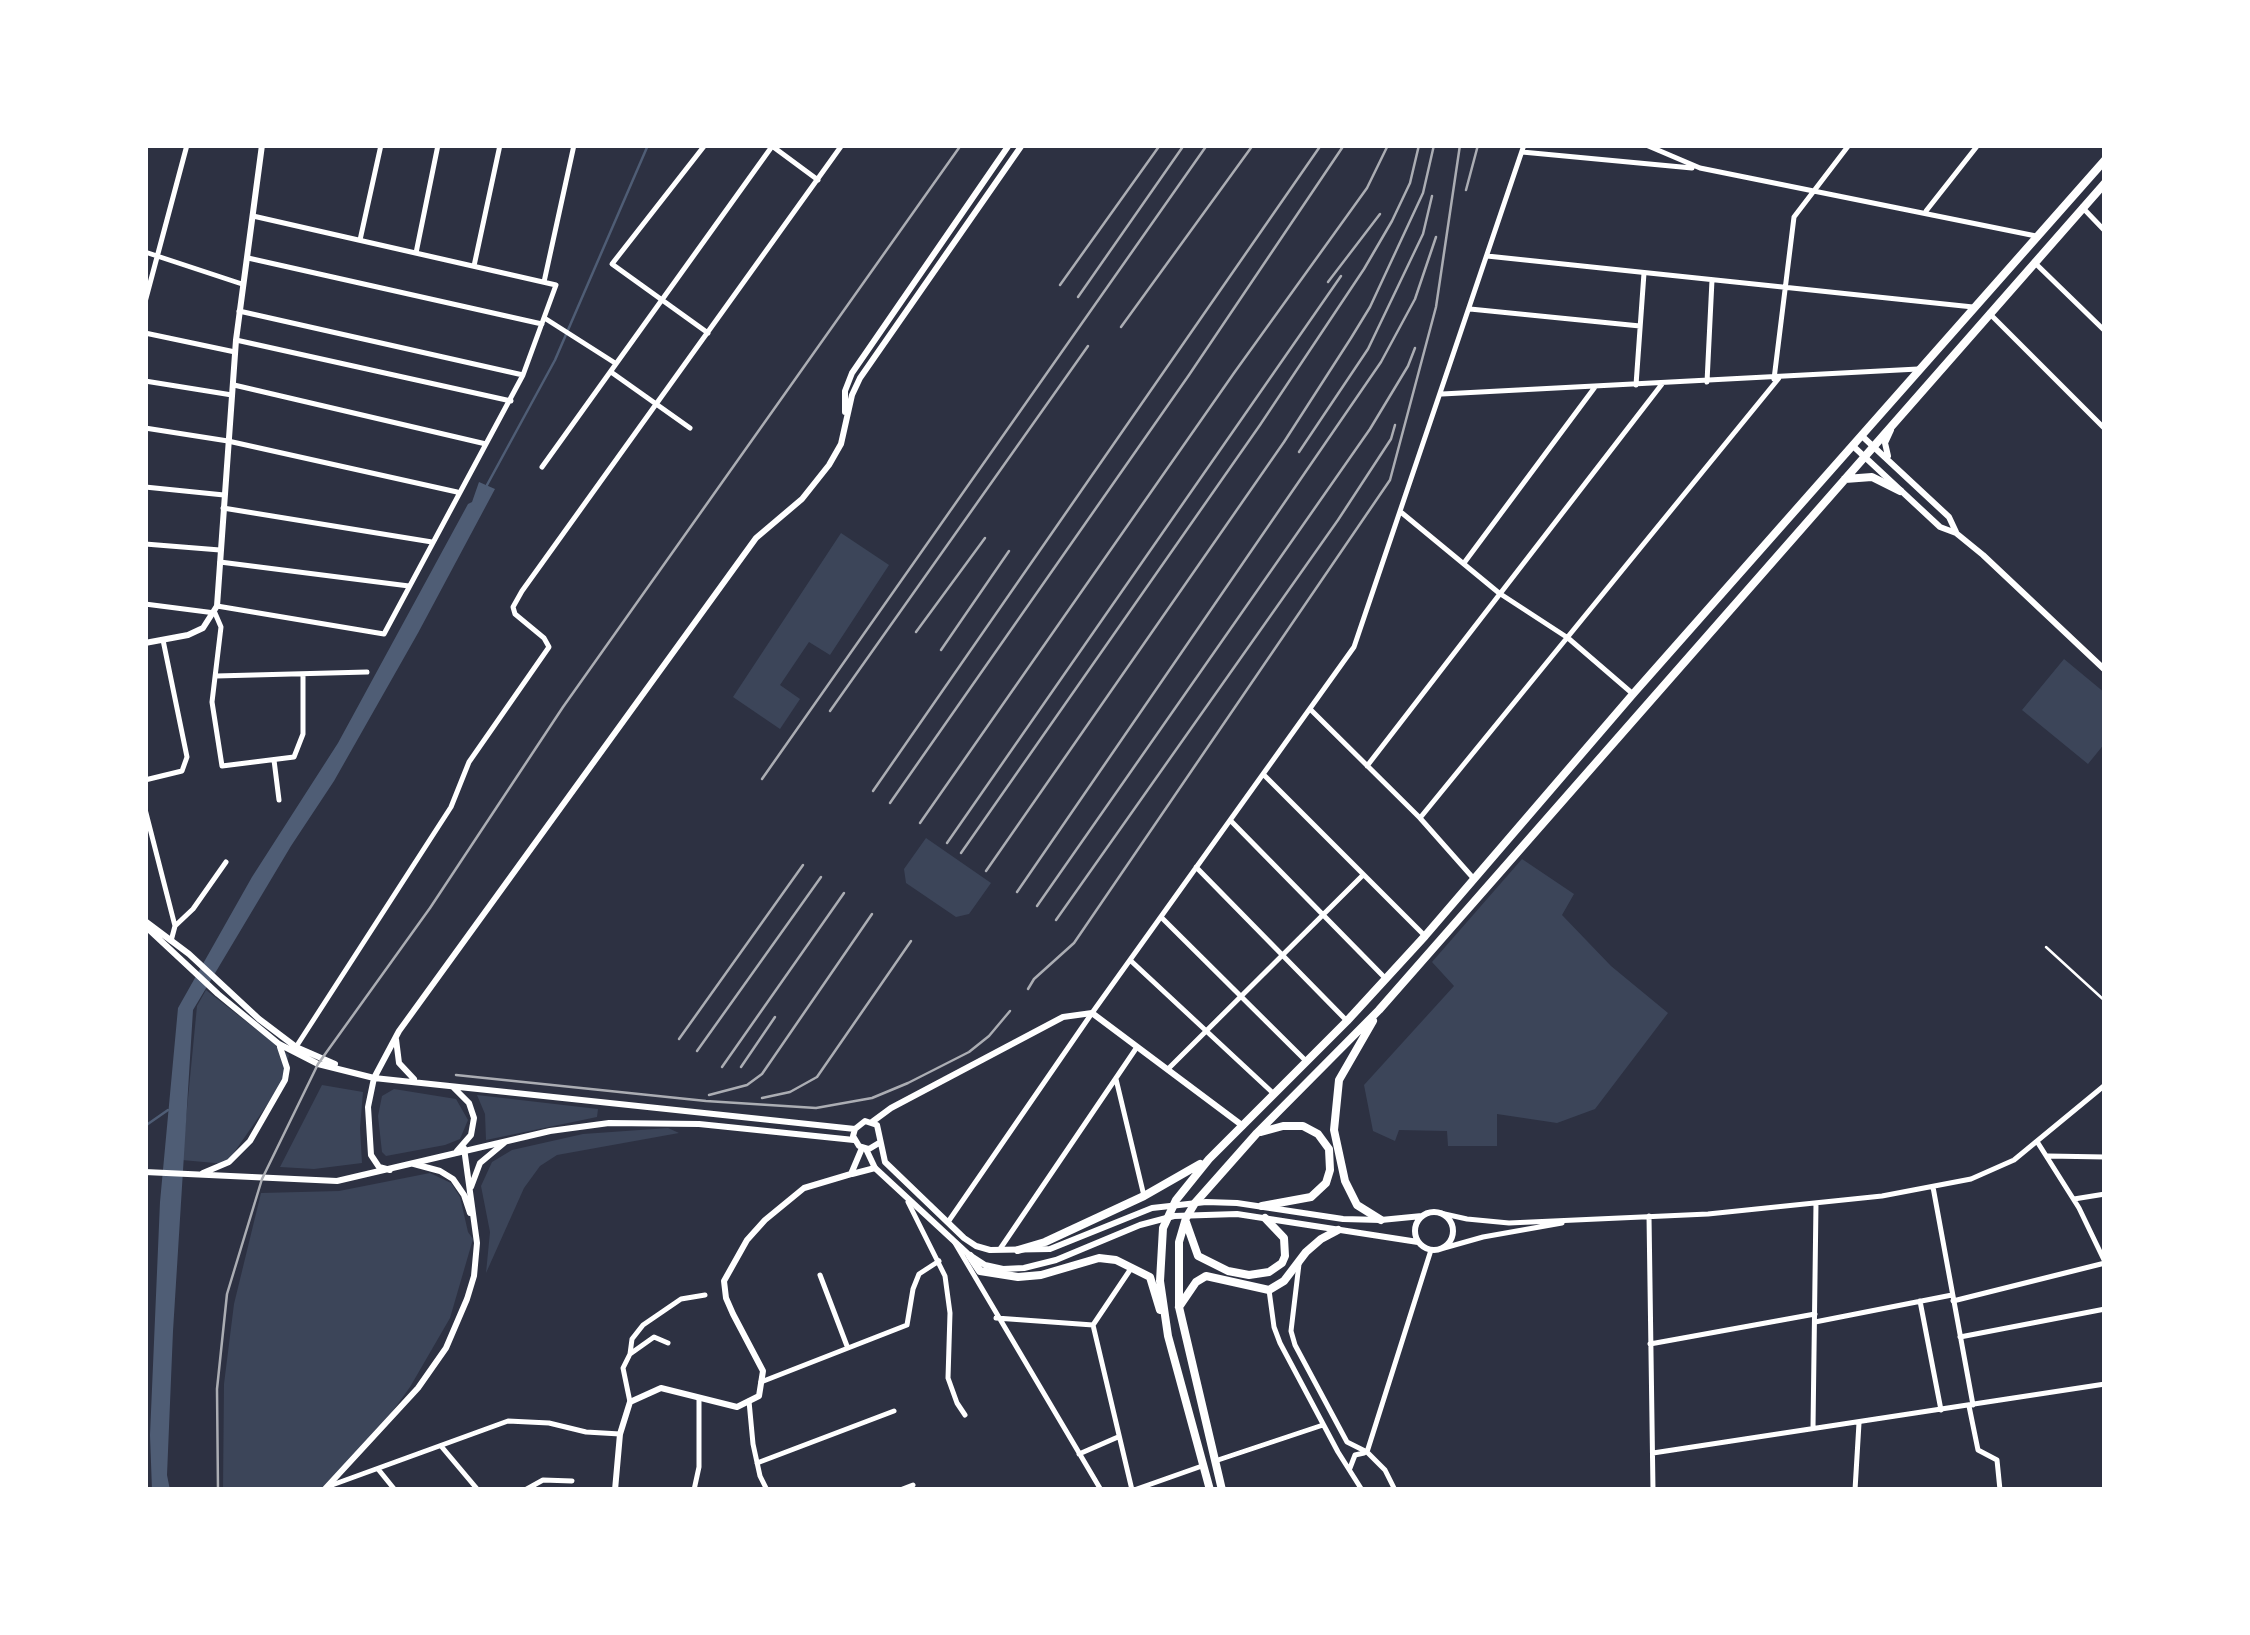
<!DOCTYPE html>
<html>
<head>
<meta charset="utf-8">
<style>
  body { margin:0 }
  #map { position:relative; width:2250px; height:1635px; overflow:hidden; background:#2d3142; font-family:Signika,sans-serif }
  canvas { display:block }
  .frame { position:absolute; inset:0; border:148px solid #fff; pointer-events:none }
</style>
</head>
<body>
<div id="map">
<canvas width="2250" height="1635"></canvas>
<div class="frame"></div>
</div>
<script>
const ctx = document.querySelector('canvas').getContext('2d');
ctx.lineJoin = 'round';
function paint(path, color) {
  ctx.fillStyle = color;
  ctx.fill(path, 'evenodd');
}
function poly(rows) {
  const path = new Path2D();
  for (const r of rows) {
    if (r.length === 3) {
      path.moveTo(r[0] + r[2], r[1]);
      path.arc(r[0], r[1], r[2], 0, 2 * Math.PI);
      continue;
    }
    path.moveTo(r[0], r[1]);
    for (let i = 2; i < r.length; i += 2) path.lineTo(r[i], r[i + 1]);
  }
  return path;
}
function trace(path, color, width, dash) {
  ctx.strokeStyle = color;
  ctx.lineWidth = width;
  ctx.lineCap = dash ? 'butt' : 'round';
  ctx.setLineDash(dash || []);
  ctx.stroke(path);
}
paint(poly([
  [841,533,889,565,830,655,809,642,780,685,800,699,780,729,733,697],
  [2064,659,2105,693,2105,743,2088,764,2022,710],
  [926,838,991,883,969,914,956,917,906,883,904,869],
  [1522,859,1574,894,1562,915,1611,966,1668,1013,1595,1109,1557,1123,1497,1114,1497,1146,1448,1146,1447,1131,1399,1130,1395,1141,1373,1131,1364,1085,1454,986,1432,962],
  [206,990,289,1055,283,1082,226,1164,182,1160,197,1006],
  [322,1085,363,1092,360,1128,362,1163,314,1169,280,1167],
  [394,1089,456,1099,468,1120,460,1139,445,1145,386,1156,382,1152,378,1116,382,1096],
  [477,1095,598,1109,597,1117,486,1140,485,1114],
  [668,1128,679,1133,557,1155,540,1166,524,1188,486,1273,490,1232,481,1186,492,1162,512,1150,583,1134],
  [430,1173,451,1183,460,1197,468,1232,473,1239,450,1318,410,1387,392,1412,320,1490,223,1490,224,1384,234,1304,261,1193,339,1191]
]), '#3c4559');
paint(poly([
  [479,482,495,489,418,633,334,781,291,846,193,1010,173,1331,167,1475,170,1490,152,1490,150,1435,160,1202,178,1008,252,877,338,743,468,504,472,502]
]), '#4f5d75');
trace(poly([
  [487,485,555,360,648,145],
  [145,1126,168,1110]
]), '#4f5d75', 2.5);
trace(poly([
  [2046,947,2105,1001]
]), '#fff', 2.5);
trace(poly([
  [705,145,612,264,708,333],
  [1646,145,1700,168,2036,236],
  [772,146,818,180],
  [1522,152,1692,168],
  [2082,207,2105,231],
  [1926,211,1978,145],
  [360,240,381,145],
  [145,252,242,284],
  [416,253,438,145],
  [1487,256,1973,307],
  [248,258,542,324],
  [2034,262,2105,331],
  [474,266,500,145],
  [544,282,574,145],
  [145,302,187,145],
  [1470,309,1640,326],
  [239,311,523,375],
  [1989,313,2105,429],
  [546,319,615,363],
  [145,333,235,352],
  [236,340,511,401],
  [611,372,690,428],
  [1774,379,1794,217,1849,145],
  [145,381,232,395],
  [1707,382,1712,280],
  [234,385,486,444],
  [1636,385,1644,273],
  [1442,394,1918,369],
  [145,428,228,441,457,492],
  [542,467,773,145],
  [145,487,224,495],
  [223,508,432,542],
  [1402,513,1499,593,1568,638,1633,694],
  [145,544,220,550],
  [220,562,409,586],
  [1464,563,1595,387],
  [145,604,215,613,221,627,212,702,222,766,294,757,303,734,303,674],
  [217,606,384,634,523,375,556,285,253,216],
  [216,676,367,672],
  [1310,709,1420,818,1474,879],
  [274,760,279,800],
  [1367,766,1662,384],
  [1263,774,1425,936],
  [145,780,182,771,187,757,163,640],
  [145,809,175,926],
  [1420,818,1779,378],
  [1230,820,1386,979],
  [1196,867,1347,1021],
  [1161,917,1306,1061],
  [171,941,175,926,193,909,226,862],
  [1130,960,1274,1094],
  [296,1047,451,807,469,762,549,647,544,638,515,614,513,607,522,591,842,145],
  [1169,1068,1363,875],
  [1116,1079,1144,1196],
  [2038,1143,2079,1208,2105,1262],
  [2048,1156,2105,1157],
  [1933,1187,1973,1405],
  [2074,1199,2105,1194],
  [908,1202,945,1276,950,1313,948,1378,957,1403,965,1415],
  [1440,1213,1467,1219,1509,1223,1708,1214,1882,1196,1971,1179,2014,1160,2105,1085],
  [1649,1216,1653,1490],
  [948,1222,1092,1013,1354,647,1524,145],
  [955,1243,1101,1490],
  [1444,1248,1483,1237,1562,1223],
  [1000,1249,1137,1047],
  [1299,1264,1291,1331,1295,1345,1347,1442,1367,1452,1385,1470,1395,1490],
  [820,1275,847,1346],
  [1269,1290,1274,1327,1280,1343,1338,1452,1362,1490],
  [1920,1301,1941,1410],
  [1953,1301,2105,1263],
  [996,1318,1093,1325,1132,1267],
  [1815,1322,1952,1295],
  [1093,1325,1132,1490],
  [1960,1337,2105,1309],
  [1650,1344,1815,1314],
  [630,1354,632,1339,643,1325,681,1299,705,1295],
  [761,1382,907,1325,913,1289,919,1274,939,1261],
  [749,1401,753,1444,760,1476,767,1490],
  [630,1402,623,1368,630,1354,654,1337,668,1343],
  [1969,1406,1978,1450,1997,1460,2000,1490],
  [1813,1428,1816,1203],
  [441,1446,478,1490],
  [1367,1452,1431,1250],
  [1653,1453,2105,1384],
  [1079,1454,1118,1437],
  [1215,1461,1323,1425],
  [757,1463,894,1411],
  [1350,1468,1355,1455,1364,1453],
  [378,1469,395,1490],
  [332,1485,508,1421,549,1423,586,1432,620,1434],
  [525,1490,543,1480,572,1481],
  [694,1490,699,1467,699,1398],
  [900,1490,913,1485],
  [1134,1490,1202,1466],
  [1855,1490,1859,1423]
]), '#fff', 5);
trace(poly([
  [145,643,188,635,203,628,217,606,236,340,262,145],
  [414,1164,440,1171,453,1179,464,1195,470,1213],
  [852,1174,875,1168],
  [471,1187,480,1163,504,1143],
  [324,1490,418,1388,446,1348,467,1299,474,1276,477,1243,464,1148],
  [615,1490,620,1434,630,1402,661,1388,737,1407,759,1396,763,1371,733,1314,726,1298,724,1281,747,1240,765,1220,804,1188,851,1174,862,1148]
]), '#fff', 6);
trace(poly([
  [845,412,845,391,852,373,1009,145],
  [1862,436,1949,517,1956,532],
  [1853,446,1940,527,1956,533,1983,555,2105,670],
  [1888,456,1885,443,1891,430],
  [145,921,189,954,259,1019,296,1047,335,1064],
  [145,926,218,994,279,1044,318,1064,374,1078,855,1129],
  [396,1039,399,1063,414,1079],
  [453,1087,469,1103,474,1118,471,1135,457,1151],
  [872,1122,891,1108,1063,1017,1092,1013,1243,1126],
  [879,1143,869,1149,859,1146,853,1136,855,1129,865,1121,877,1125,885,1162,964,1238,976,1246,990,1250,1050,1249,1152,1208,1206,1202,1237,1203,1343,1219,1381,1220,1422,1216],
  [866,1149,875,1168,968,1254,985,1265,1003,1269,1024,1268,1056,1260,1140,1225,1174,1216,1237,1214,1418,1242],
  [390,1170,379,1167,371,1155,368,1107,374,1078,399,1031,756,538,802,499,829,465,841,444,852,395,860,378,1022,145],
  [145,1172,337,1181,550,1131,609,1123,699,1124,854,1140],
  [203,1173,229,1162,250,1141,285,1080,287,1068,280,1047],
  [1434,1231,19]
]), '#fff', 6);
trace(poly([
  [1845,479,1872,477,1900,491],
  [1373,1021,1339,1080,1334,1130,1345,1181,1357,1205,1381,1220],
  [1261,1132,1283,1126,1303,1126,1318,1134,1329,1149,1330,1170,1326,1183,1311,1197,1262,1206],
  [1186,1222,1198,1256,1228,1271,1249,1275,1269,1272,1282,1263,1285,1256,1284,1238,1265,1218],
  [1018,1250,1045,1242,1144,1196,1200,1164],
  [970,1256,980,1271,1018,1277,1041,1275,1099,1258,1116,1260,1150,1277,1160,1310],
  [1179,1307,1196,1282,1206,1276,1269,1290,1284,1281,1306,1252,1321,1239,1338,1230],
  [1210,1490,1168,1336,1160,1281,1163,1228,1176,1200,1209,1159,1347,1021,1425,936,1633,694,2105,160],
  [1222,1490,1179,1307,1179,1242,1186,1218,1195,1203,1257,1133,1379,1010,2105,183]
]), '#fff', 8);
trace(poly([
  [1466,190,1478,145],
  [1328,282,1380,214],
  [1060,285,1160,145],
  [1078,297,1184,145],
  [1121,327,1253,145],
  [1299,452,1368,349,1423,234,1432,196],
  [916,632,985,538],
  [941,650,1009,551],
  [830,711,1088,346],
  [762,779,1207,145],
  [873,791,1321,145],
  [890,803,1189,375,1344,145],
  [920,823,1234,373,1367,188,1388,145],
  [947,843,1341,276],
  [961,853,1260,425,1364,269,1392,221,1410,183,1419,145],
  [986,871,1284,442,1351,338,1370,307,1423,193,1434,145],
  [1017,892,1381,362,1415,299,1436,237],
  [1037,906,1370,429,1408,366,1415,348],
  [1056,920,1338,520,1391,439,1395,425],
  [1028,989,1034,979,1074,943,1390,480,1436,307,1460,145],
  [679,1039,803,865],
  [697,1051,821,877],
  [722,1067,844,893],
  [741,1067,775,1017],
  [456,1075,706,1101,816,1108,872,1098,908,1083,969,1052,989,1036,1010,1011],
  [709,1095,747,1085,762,1074,872,914],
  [762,1098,790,1092,817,1077,911,941],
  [218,1490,217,1389,227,1294,262,1179,318,1064,430,908,563,707,961,145]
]), '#abadb3', 2.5);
</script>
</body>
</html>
